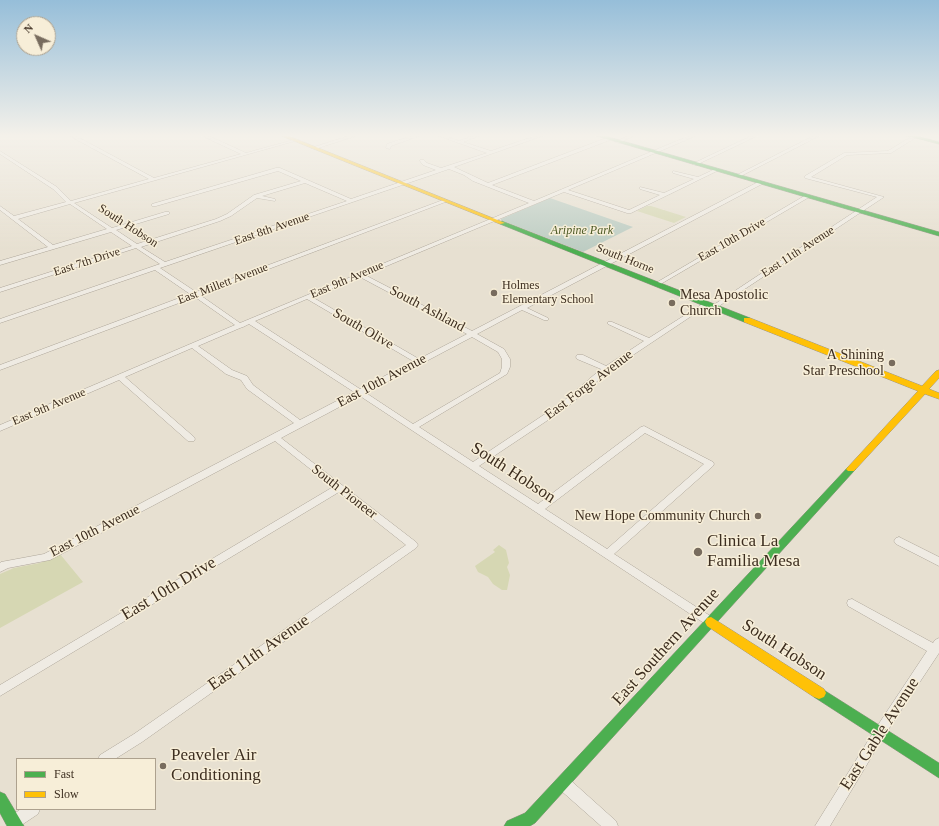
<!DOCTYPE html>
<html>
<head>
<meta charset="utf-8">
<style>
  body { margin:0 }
  #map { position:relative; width:939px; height:826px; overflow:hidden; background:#e7e0d1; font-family:"Times New Roman",serif }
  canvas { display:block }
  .legend { position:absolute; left:16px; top:758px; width:140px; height:52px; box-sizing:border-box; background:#f7eed8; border:1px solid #ada18e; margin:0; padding:5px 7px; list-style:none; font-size:12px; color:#3d2e20 }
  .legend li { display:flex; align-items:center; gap:8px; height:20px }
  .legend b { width:20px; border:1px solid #ada18e }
  .north { position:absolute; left:16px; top:16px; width:40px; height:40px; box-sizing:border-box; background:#f7eed8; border:1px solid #ada18e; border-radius:50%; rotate:315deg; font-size:11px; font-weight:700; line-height:16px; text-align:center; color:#3d2e20 }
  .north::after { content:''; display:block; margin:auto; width:14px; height:18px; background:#786c5e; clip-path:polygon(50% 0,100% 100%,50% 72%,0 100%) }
</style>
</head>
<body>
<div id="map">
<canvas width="939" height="826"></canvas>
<ul class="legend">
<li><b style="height:5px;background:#4caf50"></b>Fast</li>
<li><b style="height:5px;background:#ffc107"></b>Slow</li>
</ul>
<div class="north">N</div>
</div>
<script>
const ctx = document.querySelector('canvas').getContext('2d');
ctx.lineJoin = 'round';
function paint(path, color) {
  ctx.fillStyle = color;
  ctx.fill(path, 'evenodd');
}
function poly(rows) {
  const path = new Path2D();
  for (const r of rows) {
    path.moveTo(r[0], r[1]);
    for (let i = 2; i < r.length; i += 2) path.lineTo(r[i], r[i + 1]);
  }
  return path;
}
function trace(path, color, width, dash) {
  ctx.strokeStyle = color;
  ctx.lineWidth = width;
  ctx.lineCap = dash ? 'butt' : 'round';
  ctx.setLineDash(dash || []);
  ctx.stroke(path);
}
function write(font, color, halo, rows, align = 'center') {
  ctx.font = font + ' "Times New Roman",serif';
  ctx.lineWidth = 3;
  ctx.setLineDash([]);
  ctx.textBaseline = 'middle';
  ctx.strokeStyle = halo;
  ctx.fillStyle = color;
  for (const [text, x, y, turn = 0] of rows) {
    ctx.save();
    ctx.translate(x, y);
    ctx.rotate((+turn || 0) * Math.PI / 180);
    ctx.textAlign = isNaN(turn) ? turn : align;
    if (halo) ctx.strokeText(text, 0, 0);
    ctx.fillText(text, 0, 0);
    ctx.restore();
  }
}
paint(poly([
  [647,206,651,206,686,217,674,223,637,211],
  [499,545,506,550,509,563,507,567,510,575,507,590,502,590,493,584,488,577,478,572,475,566,495,552,493,550],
  [60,554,83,582,0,628,0,574,14,568,40,563]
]), '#d6d7b3');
paint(poly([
  [550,198,633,227,583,252,501,220,501,219]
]), '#bcccc2');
const street = poly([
  [68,135,74,135,154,178,241,154,200,135,207,135,246,153,293,140,295,141,74,203,112,228,165,212,169,212,169,214,116,230,137,244,216,219,227,214,254,195,301,181,278,171,156,206,152,206,152,204,276,168,280,168,351,199,436,170,423,165,420,161,420,160,424,160,427,163,441,168,487,153,436,135,444,135,459,141,474,135,482,135,463,142,491,151,538,135,545,135,454,167,488,183,606,138,610,138,610,140,492,185,534,201,691,135,698,135,568,190,629,210,660,195,640,189,640,187,664,193,694,179,673,173,673,171,698,177,715,169,719,170,631,213,627,213,564,192,365,275,472,331,758,182,762,182,762,184,527,308,548,318,548,320,544,320,522,310,477,334,504,349,510,359,510,367,507,374,419,427,473,462,560,404,601,369,577,359,576,357,577,355,583,355,606,366,644,341,608,324,608,322,612,322,649,338,704,303,708,303,708,305,609,371,566,408,479,466,538,504,641,427,644,426,713,462,714,464,713,466,614,554,715,619,716,622,715,625,711,626,707,625,360,396,281,438,416,542,418,545,416,548,142,742,115,759,98,759,100,755,134,734,406,545,339,492,0,696,0,685,333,487,275,441,50,560,8,568,0,572,0,563,1,562,44,554,294,423,247,389,241,380,226,374,192,348,125,377,194,437,195,439,194,441,188,441,119,380,0,431,0,425,235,325,195,297,0,370,0,365,190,294,155,270,0,323,0,319,160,264,136,248,0,292,0,288,132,246,111,232,0,265,0,261,48,247,0,210,0,206,14,216,66,202,53,189,0,154,0,151,57,187,71,201,149,179,68,135],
  [449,169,464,175,473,181,529,203,240,323,200,295,448,201,443,200,196,292,160,268,449,169],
  [305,183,347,201,165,262,141,247,220,221,231,216,257,198,275,201,275,199,262,196,305,183],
  [70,204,107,229,53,245,18,219,70,204],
  [360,277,467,334,419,359,312,297,360,277],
  [307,299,413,361,360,389,255,321,307,299],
  [249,324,354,392,300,420,253,385,247,376,232,370,198,346,240,328,243,327,249,324],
  [472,337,498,352,502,359,502,367,500,373,413,424,366,393,472,337],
  [645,433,704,464,607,549,545,509,645,433],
  [351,135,359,135,315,149,311,148,351,135],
  [414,135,422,135,391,146,390,149,386,148,387,144,414,135],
  [629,135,636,135,619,143,615,142,629,135],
  [753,135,759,135,696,165,692,164,753,135],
  [815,135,821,135,739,177,735,176,815,135],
  [914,135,920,135,891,153,847,155,811,177,884,197,716,308,712,308,712,306,877,197,805,178,805,176,844,153,888,151,914,135],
  [806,195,811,196,659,285,655,285,654,284,806,195],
  [899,537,939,557,939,566,896,544,894,541,896,538,899,537],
  [852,599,933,643,935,640,939,638,939,653,884,736,830,826,815,826,876,728,927,651,848,606,847,603,848,600,852,599],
  [563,777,568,778,616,821,618,826,601,826,558,788,556,783,558,778,563,777],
  [21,809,40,809,38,814,20,826,7,826,6,823,8,818,21,809]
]);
const fast = poly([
  [593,135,602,135,939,232,939,236,593,135],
  [903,135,913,135,939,142,939,144,903,135],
  [502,221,750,318,751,320,750,322,744,322,500,224,499,223,502,221],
  [851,466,856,469,854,471,535,823,530,826,504,826,507,821,525,813,848,467,851,466],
  [819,687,939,763,939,778,814,697,812,693,814,689,819,687],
  [0,792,5,794,24,826,7,826,0,813,0,792]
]);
const slow = poly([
  [279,135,286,135,505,223,500,224,279,135],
  [744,318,750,318,922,386,936,371,939,370,939,378,929,389,939,393,939,399,925,394,854,471,848,471,846,469,848,467,918,391,744,322,744,318],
  [711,617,824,689,826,693,824,697,819,699,814,697,707,626,705,622,707,618,711,617]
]);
trace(street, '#ada599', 1);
trace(fast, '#9c958a', 1);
trace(slow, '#9c958a', 1);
paint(street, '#efebe3');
paint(fast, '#4caf50');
paint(slow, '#ffc107');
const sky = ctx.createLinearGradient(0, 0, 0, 251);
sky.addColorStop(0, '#96bed9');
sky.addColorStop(0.54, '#f4f1ea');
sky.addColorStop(1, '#f4f1ea00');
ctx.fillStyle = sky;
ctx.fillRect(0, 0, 939, 251);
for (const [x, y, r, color] of [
  [494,293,4,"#786c5e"],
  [672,303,4,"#786c5e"],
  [892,363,4,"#786c5e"],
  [758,516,4,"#786c5e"],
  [698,552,5,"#786c5e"],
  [163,766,4,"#786c5e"]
]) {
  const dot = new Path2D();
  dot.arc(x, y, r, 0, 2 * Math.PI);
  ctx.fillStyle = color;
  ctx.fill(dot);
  trace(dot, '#f7eed8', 1.5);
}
write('12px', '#3d2e20', '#f7eed8', [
  ["South Hobson",128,226,33],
  ["East 8th Avenue",272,229,-19],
  ["East 10th Drive",732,240,-30],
  ["East 11th Avenue",798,252,-33],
  ["South Horne",625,259,22],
  ["East 7th Drive",87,262,-18],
  ["East 9th Avenue",347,280,-23],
  ["East Millett Avenue",223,284,-21],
  ["East 9th Avenue",49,407,-23]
]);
write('italic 12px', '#4d5a26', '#f7eed8', [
  ["Aripine Park",582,231]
]);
write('12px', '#3d2e20', '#f7eed8', [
  ["Holmes",502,286],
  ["Elementary School",502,300]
], 'left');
write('14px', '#3d2e20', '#f7eed8', [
  ["Mesa Apostolic",680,295,"left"],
  ["Church",680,311,"left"],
  ["A Shining",884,355],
  ["Star Preschool",884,371],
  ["New Hope Community Church",750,516]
], 'right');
write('14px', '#3d2e20', '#f7eed8', [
  ["South Ashland",427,309,28],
  ["South Olive",363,329,30],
  ["East 10th Avenue",382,381,-28],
  ["East Forge Avenue",589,385,-37],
  ["South Pioneer",344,492,38],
  ["East 10th Avenue",95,531,-27]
]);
write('17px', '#3d2e20', '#f7eed8', [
  ["South Hobson",513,473,33],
  ["East 10th Drive",169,589,-31],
  ["East Southern Avenue",666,647,-48],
  ["South Hobson",784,650,33],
  ["East 11th Avenue",259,653,-35],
  ["East Gable Avenue",880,734,-57]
]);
write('17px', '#3d2e20', '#f7eed8', [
  ["Clinica La",707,542],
  ["Familia Mesa",707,562],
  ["Peaveler Air",171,756],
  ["Conditioning",171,776]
], 'left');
</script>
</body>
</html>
